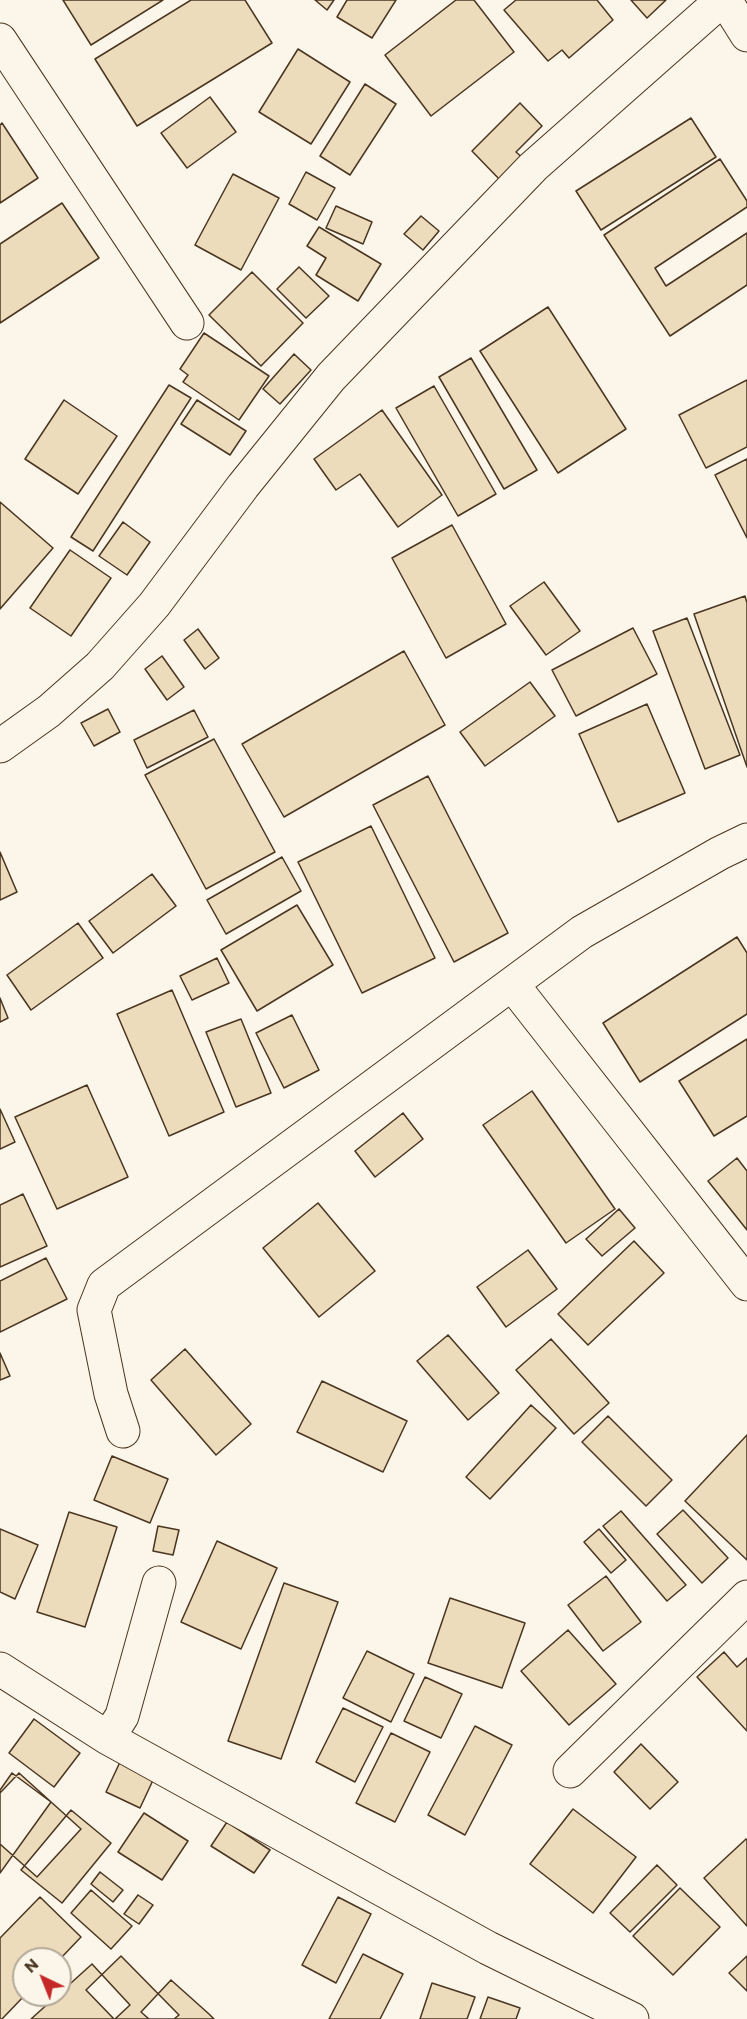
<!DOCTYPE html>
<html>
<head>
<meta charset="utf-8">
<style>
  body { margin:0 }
  #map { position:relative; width:747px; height:2019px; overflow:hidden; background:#fbf6e9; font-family:Commissioner,sans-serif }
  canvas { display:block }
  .north { position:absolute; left:12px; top:1947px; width:60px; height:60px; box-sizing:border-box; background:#fbf6e9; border:2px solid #b4a999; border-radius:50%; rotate:317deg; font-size:16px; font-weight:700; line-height:24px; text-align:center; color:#4a3520 }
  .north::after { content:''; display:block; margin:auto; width:21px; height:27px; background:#c62828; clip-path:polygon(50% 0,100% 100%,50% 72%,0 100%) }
</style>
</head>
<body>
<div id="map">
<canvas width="747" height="2019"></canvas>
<div class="north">N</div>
</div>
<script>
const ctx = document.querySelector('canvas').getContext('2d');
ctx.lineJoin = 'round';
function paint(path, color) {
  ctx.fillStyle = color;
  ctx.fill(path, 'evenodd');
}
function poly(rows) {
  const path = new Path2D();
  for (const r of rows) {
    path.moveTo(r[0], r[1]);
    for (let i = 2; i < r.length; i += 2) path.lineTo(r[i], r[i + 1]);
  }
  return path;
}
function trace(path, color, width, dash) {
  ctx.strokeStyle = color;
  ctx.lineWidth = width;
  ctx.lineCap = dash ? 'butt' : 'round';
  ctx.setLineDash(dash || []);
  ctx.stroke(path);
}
const building = poly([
  [63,0,163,0,91,45,63,0],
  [191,0,245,0,272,43,137,126,95,59,191,0],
  [315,0,334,0,327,10,315,0],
  [347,0,396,0,372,38,337,17,347,0],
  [456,0,474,0,514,52,431,116,385,55,456,0],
  [516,0,597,0,613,20,569,58,562,50,548,61,504,10,516,0],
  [631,0,666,0,647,18,631,0],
  [298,49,350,82,311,144,259,112,298,49],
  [365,84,396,104,350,175,320,156,365,84],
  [210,97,236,132,187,168,161,133,210,97],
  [520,103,542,126,516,152,524,159,501,181,472,151,520,103],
  [691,118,716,157,601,230,576,191,691,118],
  [2,123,38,178,0,203,0,125,2,123],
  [720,159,747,201,747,207,655,268,666,286,747,233,747,285,670,336,604,235,720,159],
  [306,172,335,188,317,220,289,204,306,172],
  [233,174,279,198,241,270,195,245,233,174],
  [62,203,99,258,0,323,0,244,62,203],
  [336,206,372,222,363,244,326,228,336,206],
  [421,216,439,231,423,250,404,234,421,216],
  [319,227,381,264,358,301,316,275,326,258,307,246,319,227],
  [299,267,329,296,306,318,277,289,299,267],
  [252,272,303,323,261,366,209,315,252,272],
  [548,307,626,429,558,473,480,351,548,307],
  [204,333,269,376,239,420,183,382,188,375,180,369,204,333],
  [294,354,311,370,280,404,263,389,294,354],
  [471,358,537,470,504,489,439,377,471,358],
  [747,380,747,447,706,468,679,415,747,380],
  [169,385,191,398,93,551,71,537,169,385],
  [434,386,496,494,458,516,396,408,434,386],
  [64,400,117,436,78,494,25,459,64,400],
  [197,400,246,431,230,455,181,424,197,400],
  [382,410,442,495,398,527,360,474,336,490,314,459,382,410],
  [747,459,747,538,715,475,747,459],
  [0,502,53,548,0,609,0,502],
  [123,522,150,542,127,575,99,556,123,522],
  [452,525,506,624,446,658,392,558,452,525],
  [70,550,111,578,71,636,30,608,70,550],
  [544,582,580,631,546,655,510,606,544,582],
  [745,596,747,603,747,767,694,614,745,596],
  [687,618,740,755,705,769,653,631,687,618],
  [633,628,657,674,576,716,552,670,633,628],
  [198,629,219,658,205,669,184,640,198,629],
  [404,651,445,725,284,817,242,744,404,651],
  [162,656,184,687,167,700,145,669,162,656],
  [530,682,555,716,485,766,460,732,530,682],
  [647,704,685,793,618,822,579,734,647,704],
  [108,709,120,732,94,746,81,723,108,709],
  [194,710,208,737,147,768,134,740,194,710],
  [214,739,275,852,206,889,145,775,214,739],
  [428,776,508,933,454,962,373,805,428,776],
  [371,826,435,958,362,993,298,862,371,826],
  [0,852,17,892,0,900,0,852],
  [282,857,301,891,226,934,207,900,282,857],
  [152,874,176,906,113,953,89,921,152,874],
  [297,905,333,965,257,1011,221,950,297,905],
  [78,923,103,958,31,1010,7,975,78,923],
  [737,937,747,953,747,1014,640,1082,603,1023,737,937],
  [217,958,229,983,192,1000,180,976,217,958],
  [172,990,224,1112,169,1136,117,1014,172,990],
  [0,998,8,1018,0,1022,0,998],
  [292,1015,319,1070,284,1088,256,1033,292,1015],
  [241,1019,271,1093,236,1107,206,1032,241,1019],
  [747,1039,747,1116,714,1136,679,1081,747,1039],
  [87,1085,128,1177,57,1209,15,1117,87,1085],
  [532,1091,615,1209,566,1243,483,1125,532,1091],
  [0,1109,15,1142,0,1149,0,1109],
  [403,1113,423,1139,375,1177,355,1151,403,1113],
  [737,1158,747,1171,747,1230,708,1181,737,1158],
  [23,1194,47,1246,0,1267,0,1205,23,1194],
  [318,1203,375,1271,319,1317,263,1248,318,1203],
  [619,1209,635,1228,602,1256,586,1239,619,1209],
  [634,1241,664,1273,588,1345,558,1314,634,1241],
  [528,1250,557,1289,506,1327,477,1287,528,1250],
  [46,1258,67,1299,0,1332,0,1281,46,1258],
  [448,1335,499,1393,468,1420,417,1361,448,1335],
  [551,1339,609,1403,574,1434,516,1370,551,1339],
  [185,1349,251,1424,216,1455,151,1380,185,1349],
  [0,1353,10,1376,0,1380,0,1353],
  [322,1381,407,1421,383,1472,297,1432,322,1381],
  [531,1405,556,1428,490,1499,466,1477,531,1405],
  [608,1416,672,1480,646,1506,582,1442,608,1416],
  [747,1435,747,1560,685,1501,747,1435],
  [112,1456,168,1479,150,1523,94,1500,112,1456],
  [683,1510,728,1558,702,1583,657,1534,683,1510],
  [621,1511,686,1585,667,1601,603,1526,621,1511],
  [69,1512,117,1527,85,1627,37,1612,69,1512],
  [158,1526,179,1530,173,1555,153,1551,158,1526],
  [0,1529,38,1545,15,1599,0,1592,0,1529],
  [599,1529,626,1560,611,1573,584,1542,599,1529],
  [217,1541,277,1568,241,1649,181,1622,217,1541],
  [606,1576,641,1622,603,1651,568,1605,606,1576],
  [284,1583,338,1602,281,1759,228,1741,284,1583],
  [450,1598,525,1623,502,1688,428,1663,450,1598],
  [568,1630,616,1684,569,1725,521,1671,568,1630],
  [367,1651,414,1674,391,1722,343,1698,367,1651],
  [724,1652,737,1667,747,1658,747,1731,697,1677,724,1652],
  [425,1677,462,1694,441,1738,404,1721,425,1677],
  [343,1708,383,1727,355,1782,316,1762,343,1708],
  [34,1719,80,1753,54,1787,9,1753,34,1719],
  [475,1726,512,1745,465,1835,428,1815,475,1726],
  [391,1733,430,1752,395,1822,356,1803,391,1733],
  [641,1744,678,1782,650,1809,614,1772,641,1744],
  [120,1762,154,1778,140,1808,106,1792,120,1762],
  [12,1773,51,1802,0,1873,0,1790,12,1773],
  [19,1773,81,1829,37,1877,0,1844,0,1793,19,1773],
  [573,1809,636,1857,593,1913,530,1864,573,1809],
  [71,1810,111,1843,62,1903,21,1870,71,1810],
  [144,1813,188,1841,162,1880,118,1852,144,1813],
  [227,1822,270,1850,254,1873,211,1846,227,1822],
  [746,1839,747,1840,747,1926,704,1878,746,1839],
  [657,1865,677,1885,630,1932,610,1913,657,1865],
  [100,1872,123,1890,113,1902,91,1884,100,1872],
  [680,1888,720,1927,673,1975,633,1936,680,1888],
  [91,1890,132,1926,111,1949,71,1913,91,1890],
  [138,1895,153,1905,139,1924,124,1914,138,1895],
  [40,1897,81,1937,60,1959,24,1959,25,1995,2,2019,0,2019,0,1938,40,1897],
  [338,1897,371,1914,336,1983,302,1965,338,1897],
  [363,1954,403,1974,380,2019,329,2019,363,1954],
  [121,1956,179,2015,174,2019,114,2019,86,1990,121,1956],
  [747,1956,747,1991,729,1973,747,1956],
  [92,1964,130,2005,115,2019,31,2019,92,1964],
  [171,1980,209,2014,214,2019,149,2019,141,2012,171,1980],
  [432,1983,475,1997,467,2019,420,2019,432,1983],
  [488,1997,520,2008,516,2019,480,2019,488,1997]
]);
paint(building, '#ecdcbc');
trace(building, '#4a3520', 1.5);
const minor = poly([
  [725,0,747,35],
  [0,40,187,323],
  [0,746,49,711,100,666,154,605,243,486,331,377,533,167,722,0],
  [512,984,747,1284],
  [123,1431,111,1394,94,1310,104,1285,582,932,720,853,747,840],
  [0,1669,108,1738,488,1948,632,2019],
  [108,1738,122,1716,159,1583],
  [570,1771,747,1597]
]);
trace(minor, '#4a3520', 35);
trace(minor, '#fbf6e9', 33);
</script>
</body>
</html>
